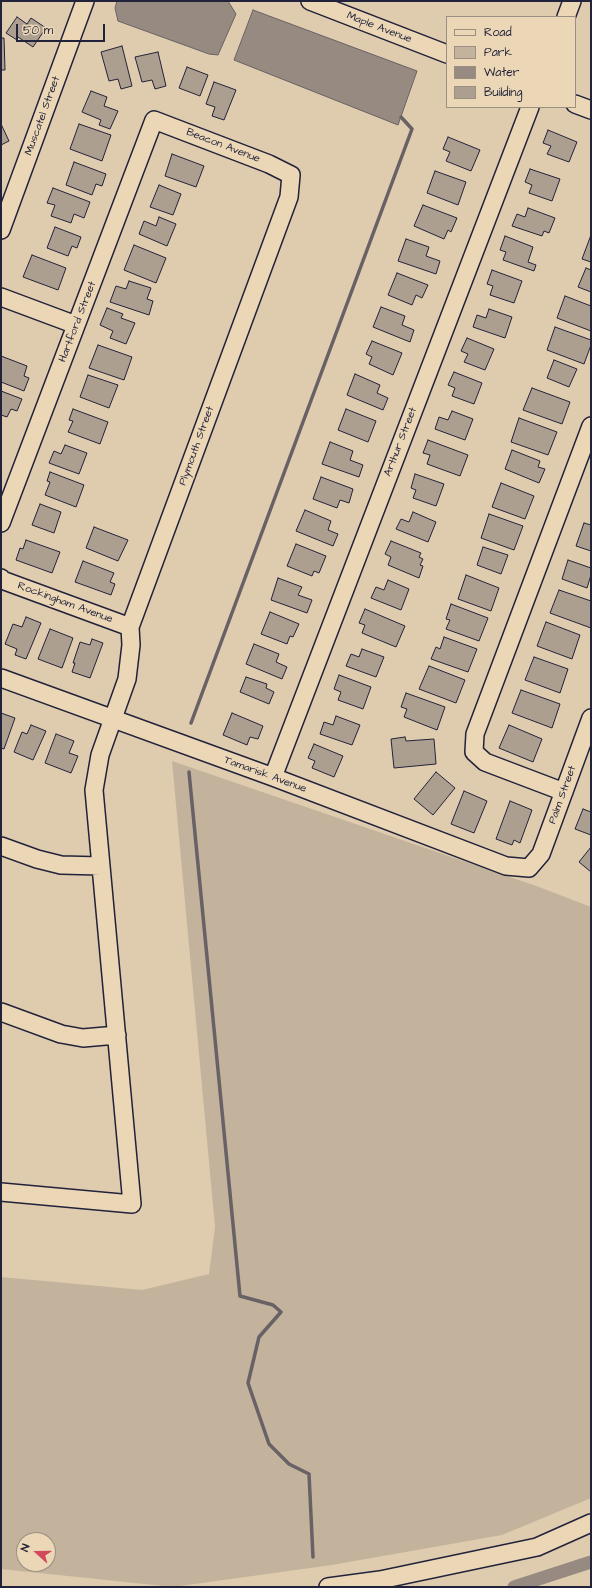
<!DOCTYPE html>
<style>
body{margin:0}
#map{position:relative;width:592px;height:1588px;overflow:hidden;background:#dfccae;font-family:"Architects Daughter",sans-serif}
canvas{display:block}
.frame{position:absolute;inset:0;border:2px solid #22223b;pointer-events:none}
.legend{position:absolute;left:446px;top:16px;width:130px;height:92px;box-sizing:border-box;background:#ebd7b5;border:1px solid #9b8f84;margin:0;padding:5px 7px;list-style:none;font-size:12px;color:#22223b}
.legend li{display:flex;align-items:center;gap:8px;height:20px}
.legend b{width:20px;border:1px solid #9b8f84}
.north{position:absolute;left:16px;top:1532px;width:40px;height:40px;box-sizing:border-box;background:#ebd7b5;border:1px solid #9b8f84;border-radius:50%;rotate:291deg;font-size:11px;font-weight:700;line-height:16px;text-align:center;color:#22223b}
.north::after{content:'';display:block;margin:auto;width:14px;height:18px;background:#d1495b;clip-path:polygon(50% 0,100% 100%,50% 72%,0 100%)}
.scale{position:absolute;left:16px;top:24px;width:89px;height:18px;box-sizing:border-box;border:2px solid #22223b;border-top:0;padding-left:5px;font-size:12px;line-height:14px;white-space:nowrap;color:#22223b;-webkit-text-stroke:3px #ebd7b5;paint-order:stroke}
</style>
<div id="map">
<canvas width="592" height="1588"></canvas>
<div class="frame"></div>
<ul class="legend">
<li><b style="height:5px;background:#ebd7b5"></b>Road</li>
<li><b style="height:11px;background:#c3b39d"></b>Park</li>
<li><b style="height:11px;background:#978b81"></b>Water</li>
<li><b style="height:11px;background:#ad9f90"></b>Building</li>
</ul>
<div class="north">N</div>
<div class="scale">50 m</div>
</div>
<script>
const g = document.querySelector('canvas').getContext('2d');
g.lineJoin = 'round';
function paint(path, color) {
  g.fillStyle = color;
  g.fill(path, 'evenodd');
}
function shape(rows) {
  const path = new Path2D();
  for (const r of rows) {
    path.moveTo(r[0], r[1]);
    for (let i = 2; i < r.length; i += 2) path.lineTo(r[i], r[i + 1]);
  }
  return path;
}
function stroke(path, color, width, dash) {
  g.strokeStyle = color;
  g.lineWidth = width;
  g.lineCap = dash ? 'butt' : 'round';
  g.setLineDash(dash || []);
  g.stroke(path);
}
function write(font, color, halo, rows, align = 'center') {
  g.font = font + ' "Architects Daughter",sans-serif';
  g.lineWidth = 3;
  g.setLineDash([]);
  g.textBaseline = 'middle';
  g.strokeStyle = halo;
  g.fillStyle = color;
  for (const [text, x, y, turn = 0] of rows) {
    g.save();
    g.translate(x, y);
    g.rotate((+turn || 0) * Math.PI / 180);
    g.textAlign = isNaN(turn) ? turn : align;
    if (halo) g.strokeText(text, 0, 0);
    g.fillText(text, 0, 0);
    g.restore();
  }
}
paint(shape([
 [172,761,539,887,591,907,591,1498,502,1535,332,1565,173,1587,1,1569,1,1277,142,1290,209,1274,215,1227],
 [24,1540,48,1540,48,1564,24,1564]
]), '#c3b39d');
const water = shape([
 [117,1,228,1,236,14,218,55,209,54,118,21,115,8,117,1],
 [253,10,417,71,398,125,234,60,253,10]
]);
paint(water, '#978b81');
stroke(water, '#686165', 1);
stroke(shape([
 [191,723,412,129,401,117],
 [189,772,240,1296,273,1305,281,1312,259,1337,248,1383,269,1444,289,1464,309,1474,313,1557]
]), '#686165', 3.5);
stroke(shape([
 [514,1587,591,1562]
]), '#978b81', 13);
const building = shape([
 [17,17,27,24,31,18,46,28,33,47,18,37,17,40,6,33,17,17],
 [1,38,4,38,5,70,1,70,1,38],
 [122,46,132,86,121,89,118,79,109,81,101,52,122,46],
 [158,52,166,86,155,89,152,80,142,82,135,57,158,52],
 [187,67,208,75,200,96,179,88,187,67],
 [214,82,236,90,224,120,212,116,215,107,206,104,214,82],
 [91,91,107,97,104,106,118,111,110,129,99,125,101,120,82,112,91,91],
 [1,124,9,141,1,145,1,124],
 [79,124,111,135,102,161,70,149,79,124],
 [548,130,577,142,569,162,547,154,551,146,543,143,548,130],
 [448,137,480,150,471,171,446,161,450,152,443,149,448,137],
 [172,154,204,166,196,187,165,176,172,154],
 [74,162,106,174,102,186,96,184,92,195,66,185,74,162],
 [530,169,560,179,552,201,529,193,532,185,525,182,530,169],
 [435,171,466,182,458,205,427,193,435,171],
 [159,185,181,194,173,215,150,207,159,185],
 [53,188,90,202,84,218,74,214,71,223,51,216,55,205,47,203,53,188],
 [423,205,457,218,451,232,448,230,444,239,414,226,423,205],
 [528,208,555,218,549,233,544,231,542,236,512,226,517,214,525,217,528,208],
 [159,217,176,224,167,246,139,234,144,221,156,226,159,217],
 [55,227,81,237,77,248,72,246,68,256,47,248,55,227],
 [591,235,591,262,582,259,591,235],
 [505,236,533,247,528,262,536,265,534,271,503,260,506,252,500,250,505,236],
 [406,239,429,247,426,256,440,261,436,274,398,261,406,239],
 [134,245,166,258,156,283,124,270,134,245],
 [32,255,66,268,58,290,23,277,32,255],
 [586,268,591,270,591,292,578,287,586,268],
 [492,270,522,281,514,303,490,295,493,286,487,284,492,270],
 [397,273,428,285,422,298,416,295,412,305,388,295,397,273],
 [129,281,151,288,147,299,153,301,149,315,110,302,116,286,126,289,129,281],
 [565,296,591,306,591,331,557,318,565,296],
 [381,307,405,316,402,325,414,330,410,342,373,327,381,307],
 [107,308,123,314,121,318,135,323,126,344,110,338,113,331,100,325,107,308],
 [489,309,512,317,505,338,473,327,477,315,486,318,489,309],
 [555,327,591,340,591,345,584,364,547,350,555,327],
 [467,338,494,349,485,370,464,362,468,354,461,351,467,338],
 [372,341,402,353,393,375,369,364,372,357,366,354,372,341],
 [98,345,132,357,124,380,89,368,98,345],
 [1,356,27,366,24,376,29,378,24,391,1,382,1,356],
 [554,360,577,369,569,387,547,378,554,360],
 [454,372,482,383,474,404,452,396,455,388,448,385,454,372],
 [355,374,380,385,377,393,388,398,383,410,347,395,355,374],
 [88,375,118,385,109,408,80,397,88,375],
 [532,388,570,402,562,424,523,410,532,388],
 [1,391,22,399,17,411,11,409,7,417,1,415,1,391],
 [73,409,108,422,100,444,68,432,73,421,69,420,73,409],
 [346,409,376,421,368,442,338,430,346,409],
 [452,411,473,419,465,440,435,429,439,417,448,420,452,411],
 [519,418,557,432,548,455,511,442,519,418],
 [428,440,468,455,460,476,427,464,430,455,423,453,428,440],
 [330,442,353,451,350,460,363,465,359,477,322,464,330,442],
 [65,445,87,453,79,474,49,463,54,451,61,454,65,445],
 [512,450,540,461,538,467,545,469,539,483,505,469,512,450],
 [50,472,84,485,76,507,45,495,50,482,47,481,50,472],
 [415,474,444,484,436,506,413,498,416,490,411,488,415,474],
 [321,477,353,489,349,503,340,500,337,508,313,499,321,477],
 [501,483,534,496,525,519,492,507,501,483],
 [40,504,61,512,54,533,32,525,40,504],
 [305,510,331,521,328,530,338,534,333,546,296,531,305,510],
 [413,512,436,522,428,542,396,529,401,519,409,522,413,512],
 [489,514,523,526,514,550,481,538,489,514],
 [584,523,591,525,591,551,576,546,584,523],
 [94,527,128,540,118,561,86,548,94,527],
 [26,540,60,552,52,573,16,560,20,548,23,549,26,540],
 [391,541,421,553,419,557,423,559,420,565,423,566,419,578,388,565,391,557,385,554,391,541],
 [296,544,326,556,319,573,314,571,312,576,287,566,296,544],
 [483,547,508,555,501,574,477,565,483,547],
 [568,560,591,568,591,575,587,588,562,579,568,560],
 [83,561,114,573,110,582,115,584,111,595,75,582,83,561],
 [466,575,499,588,491,611,458,599,466,575],
 [278,578,302,587,298,595,312,600,307,613,271,600,278,578],
 [388,580,409,589,401,610,371,598,376,587,384,590,388,580],
 [559,590,591,601,591,628,550,613,559,590],
 [451,604,488,618,479,641,446,629,450,620,446,619,451,604],
 [365,609,405,626,396,647,362,633,365,625,359,623,365,609],
 [270,612,299,624,293,637,290,636,287,644,261,634,270,612],
 [26,617,41,623,26,659,15,655,17,649,5,644,13,624,22,627,26,617],
 [546,622,580,635,572,659,537,646,546,622],
 [50,629,73,638,62,668,38,659,50,629],
 [444,637,477,649,468,672,431,659,436,647,440,649,444,637],
 [92,639,103,643,90,678,72,672,75,663,73,663,80,642,90,645,92,639],
 [254,644,279,654,276,662,287,667,282,679,246,664,254,644],
 [362,649,384,657,376,677,346,666,351,654,359,657,362,649],
 [534,657,568,669,560,693,525,680,534,657],
 [429,666,465,680,456,703,419,689,429,666],
 [339,675,371,687,363,709,338,700,341,692,334,689,339,675],
 [246,677,267,684,266,688,274,692,269,704,240,692,246,677],
 [521,690,560,704,552,728,512,713,521,690],
 [406,693,445,707,437,730,404,717,407,709,401,707,406,693],
 [1,713,15,718,4,749,1,748,1,713],
 [232,713,263,726,258,739,250,737,247,745,223,735,232,713],
 [336,716,360,725,352,745,320,734,324,722,333,725,336,716],
 [31,725,46,731,33,760,14,752,22,732,27,734,31,725],
 [509,725,542,739,533,762,499,748,509,725],
 [56,734,74,741,69,753,78,756,71,773,45,763,56,734],
 [405,737,406,741,434,739,436,764,394,768,391,739,405,737],
 [314,744,343,756,334,777,312,768,315,761,308,758,314,744],
 [436,772,455,788,433,815,414,799,436,772],
 [464,791,487,801,474,833,451,824,464,791],
 [510,801,532,810,520,843,514,840,512,845,496,839,510,801],
 [583,809,591,812,591,835,575,829,583,809],
 [591,847,591,872,579,862,591,847]
]);
paint(building, '#ad9f90');
stroke(building, '#22223b', 1);
const minor = shape([
 [310,1,447,54],
 [566,17,572,1],
 [575,104,591,110],
 [1,230,85,1],
 [1,297,76,325],
 [1,523,154,120,269,164,291,175,289,197,130,627,131,645,127,679,100,755,94,790,132,1204,1,1192],
 [1,578,2,580,130,627],
 [1,678,273,777,506,866,529,868,541,854,591,718],
 [273,777,530,107],
 [564,792,485,762,474,752,475,734,591,426],
 [1,846,37,859,61,865,101,866],
 [1,1012,61,1034,83,1038,117,1035],
 [328,1587,380,1580,537,1547,591,1523]
]);
stroke(minor, '#22223b', 20);
stroke(minor, '#ebd7b5', 17);
write('11px', '#22223b', '#ebd7b5', [
 ["Maple Avenue",379,28,21],
 ["Muscatel Street",43,116,-70],
 ["Beacon Avenue",223,146,21],
 ["Hartford Street",78,322,-69],
 ["Arthur Street",401,442,-69],
 ["Plymouth Street",197,446,-70],
 ["Rockingham Avenue",65,603,20],
 ["Tamarisk Avenue",265,775,20],
 ["Palm Street",563,795,-70]
]);
</script>
